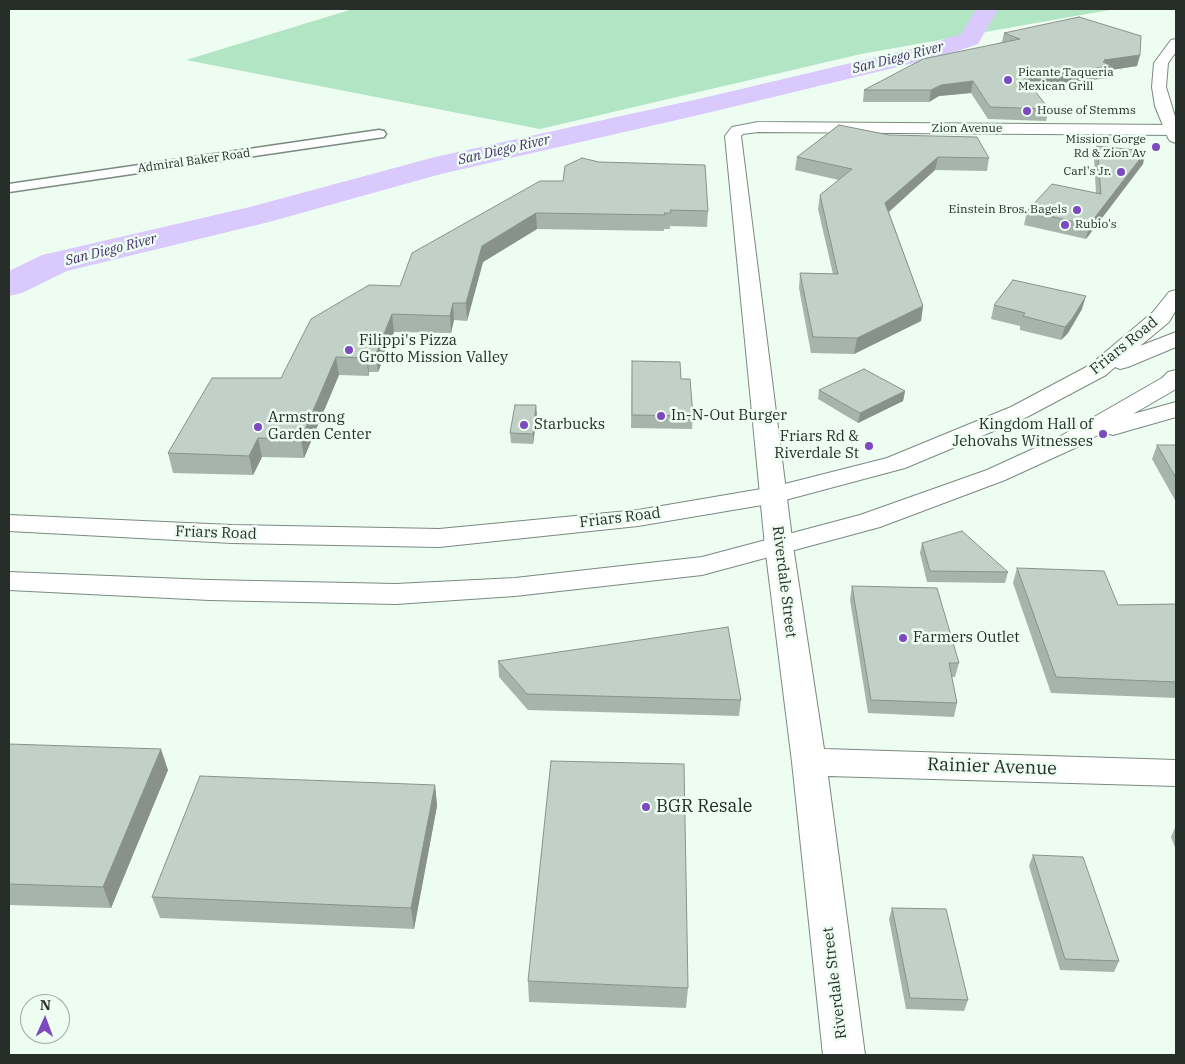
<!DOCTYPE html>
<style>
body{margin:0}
#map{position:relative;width:1185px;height:1064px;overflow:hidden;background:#edfdf2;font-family:"IBM Plex Serif",serif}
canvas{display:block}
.frame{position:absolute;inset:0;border:10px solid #272d29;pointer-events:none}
.north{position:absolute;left:20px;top:994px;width:50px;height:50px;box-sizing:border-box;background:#edfdf2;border:1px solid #9eaaa2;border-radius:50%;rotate:2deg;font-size:14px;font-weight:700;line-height:20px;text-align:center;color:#272d29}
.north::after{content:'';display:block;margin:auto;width:18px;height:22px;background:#7c49c1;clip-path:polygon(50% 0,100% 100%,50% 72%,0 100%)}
</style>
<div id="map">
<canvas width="1185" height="1064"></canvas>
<div class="frame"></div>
<div class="north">N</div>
</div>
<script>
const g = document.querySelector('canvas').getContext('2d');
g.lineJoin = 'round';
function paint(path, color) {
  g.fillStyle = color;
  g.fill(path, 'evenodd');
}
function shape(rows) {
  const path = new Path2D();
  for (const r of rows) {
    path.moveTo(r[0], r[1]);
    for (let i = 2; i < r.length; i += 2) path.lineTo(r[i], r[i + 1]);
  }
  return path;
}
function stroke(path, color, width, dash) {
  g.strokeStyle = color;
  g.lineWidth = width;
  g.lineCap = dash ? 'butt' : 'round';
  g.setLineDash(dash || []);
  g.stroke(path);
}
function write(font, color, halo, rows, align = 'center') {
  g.font = font + ' "IBM Plex Serif",serif';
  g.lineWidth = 5;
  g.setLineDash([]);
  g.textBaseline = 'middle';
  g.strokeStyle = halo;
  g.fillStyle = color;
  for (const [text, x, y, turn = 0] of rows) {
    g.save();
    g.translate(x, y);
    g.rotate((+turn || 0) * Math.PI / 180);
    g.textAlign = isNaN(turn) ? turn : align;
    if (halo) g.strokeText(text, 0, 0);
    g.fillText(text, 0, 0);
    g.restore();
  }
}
paint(shape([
 [353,9,1115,9,861,54,540,129,186,60]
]), '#b1e5c3');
paint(shape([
 [976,9,998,9,978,44,943,56,703,114,441,174,269,222,67,271,22,293,9,296,9,271,42,255,250,207,435,157,703,98,927,45,961,34,976,9]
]), '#dac9fc');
const street = shape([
 [379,130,384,131,386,134,384,137,9,192,9,184,379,130]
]);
const secondary = shape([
 [758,122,1176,125,1176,135,758,132,743,134,741,136,793,546,824,749,1176,760,1176,786,828,776,865,1055,823,1055,792,762,765,546,725,136,732,127,758,122]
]);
const primary = shape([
 [1176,39,1176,52,1168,63,1166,87,1176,120,1176,143,1170,141,1168,138,1155,106,1152,87,1154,63,1171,40,1176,39],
 [1176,290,1176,310,1169,322,1140,346,1176,332,1176,347,1128,367,1120,369,1115,367,1106,375,1027,417,905,468,774,503,638,526,439,547,232,543,9,531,9,515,232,525,439,529,638,510,773,487,887,458,1011,407,1090,365,1153,312,1169,292,1176,290],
 [1176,370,1176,389,1133,414,1176,402,1176,417,1113,435,1103,432,1077,447,1005,480,880,527,702,575,515,596,396,604,209,600,9,590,9,572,209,580,396,584,515,578,702,557,860,515,987,470,1059,437,1162,378,1168,372,1176,370]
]);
stroke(street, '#7b8980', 3);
stroke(secondary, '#7b8980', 2);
stroke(primary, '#7b8980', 2);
paint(street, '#fff');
paint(secondary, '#fff');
paint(primary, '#fff');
paint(shape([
 [1004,33,1140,55,1137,66,1111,70,1109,78,1031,86,1049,109,1046,121,988,119,971,93,939,96,929,102,863,102,864,90,1002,42],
 [839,125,989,158,987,171,935,170,889,212,923,306,921,321,854,354,811,353,799,288,800,273,833,274,818,209,820,195,839,180,795,170,797,157],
 [1097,146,1143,164,1086,239,1024,225,1027,211,1096,193,1094,158],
 [540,181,708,211,707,227,670,226,670,229,664,229,664,231,537,229,483,262,467,321,454,320,451,333,394,332,378,372,369,372,369,376,339,375,304,458,262,457,253,475,173,473,168,453,281,378,400,286],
 [994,305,1082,309,1068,333,1061,340,1020,330,1020,326,991,319],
 [632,361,681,379,693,416,692,429,631,428],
 [819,390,905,391,903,401,858,423,818,399],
 [537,415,533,444,511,443,510,433],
 [1157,445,1176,445,1176,502,1152,459],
 [922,543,1008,572,1005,583,927,582,920,553],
 [1017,568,1118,605,1176,604,1176,698,1051,693,1013,583],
 [852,586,959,663,955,677,952,677,957,703,954,717,868,713,850,600],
 [498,661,741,700,739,716,528,710,499,677],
 [9,744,168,770,111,908,9,905],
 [435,785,437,806,414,929,160,918,152,897],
 [1176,825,1176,850,1171,837],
 [1033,855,1119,961,1114,972,1060,970,1029,866],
 [892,908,968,1000,964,1011,906,1009,889,919],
 [528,981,688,988,686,1008,529,1002]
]), '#a7b4ab');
paint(shape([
 [1140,55,1137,66,1111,70,1109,78,1021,87,1023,76,1104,60],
 [973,81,971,93,939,96,929,102,931,90,941,85],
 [1146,151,1143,164,1086,239,1089,225],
 [938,157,935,170,883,217,885,203],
 [536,213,537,229,483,262,467,321,466,303,482,246],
 [1086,296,1082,309,1068,333,1061,340,1065,327],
 [453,303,454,320,451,333,450,316],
 [923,306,921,321,854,354,857,338],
 [392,314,394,332,378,372,376,354],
 [367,354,369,372,369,376,366,358],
 [336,357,339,375,304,458,301,439],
 [905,391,903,401,858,423,860,413],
 [536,405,537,415,533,444,533,434],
 [258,438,262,457,253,475,249,456],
 [161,749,168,770,111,908,103,887],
 [435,785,437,806,414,929,411,908]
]), '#88928b');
const building = shape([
 [1079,17,1141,36,1140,55,1104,60,1108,61,1103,62,1112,66,1023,76,1049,109,990,107,973,81,941,85,931,90,864,90,923,59,1020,39,1004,33,1079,17],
 [839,125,889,135,977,137,989,158,938,157,885,203,923,306,857,338,813,337,800,273,838,274,820,195,852,169,797,157,839,125],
 [1097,146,1146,151,1089,225,1027,211,1052,184,1101,194,1097,146],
 [582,158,599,162,705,165,708,211,670,210,671,213,664,213,665,215,536,213,482,246,466,303,453,303,450,316,392,314,376,354,367,354,366,358,336,357,301,439,258,438,249,456,168,453,212,378,281,378,311,319,369,285,400,286,412,253,540,181,563,181,565,166,582,158],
 [1013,280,1086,296,1072,319,1065,327,1023,316,1025,313,994,305,1013,280],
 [632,361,680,362,681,379,690,379,693,416,632,415,632,361],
 [864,369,905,391,860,413,819,390,864,369],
 [515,405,536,405,533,434,510,433,515,405],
 [1157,445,1176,445,1176,478,1157,445],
 [962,531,1008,572,930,571,922,543,962,531],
 [1017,568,1104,571,1118,605,1176,604,1176,682,1056,677,1017,568],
 [852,586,937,588,959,663,949,663,957,703,871,700,852,586],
 [728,627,741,700,527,694,498,661,728,627],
 [9,744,161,749,103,887,9,884,9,744],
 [551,761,684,764,688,988,528,981,551,761],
 [200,776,435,785,411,908,152,897,200,776],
 [1033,855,1083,857,1119,961,1065,959,1033,855],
 [892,908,946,909,968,1000,910,998,892,908]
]);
paint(building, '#c2d1c7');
stroke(building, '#88928b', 1);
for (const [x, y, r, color] of [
 [1008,80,5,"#7c49c1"],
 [1027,111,5,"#7c49c1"],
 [1156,147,5,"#7c49c1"],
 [1121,172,5,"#7c49c1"],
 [1077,210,5,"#7c49c1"],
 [1065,225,5,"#7c49c1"],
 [349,350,5,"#7c49c1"],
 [661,416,5,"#7c49c1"],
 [524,425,5,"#7c49c1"],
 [258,427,5,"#7c49c1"],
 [1103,434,5,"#7c49c1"],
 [869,446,5,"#7c49c1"],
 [903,638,5,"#7c49c1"],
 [646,807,5,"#7c49c1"]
]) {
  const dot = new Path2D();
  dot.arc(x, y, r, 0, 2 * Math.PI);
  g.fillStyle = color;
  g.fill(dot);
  stroke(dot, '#edfdf2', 2);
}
write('12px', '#272d29', '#edfdf2', [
 ["Picante Taqueria",1018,73],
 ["Mexican Grill",1018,87],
 ["House of Stemms",1037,111],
 ["Mission Gorge",1146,140,"right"],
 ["Rd & Zion Av",1146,154,"right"],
 ["Carl's Jr.",1111,172,"right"],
 ["Einstein Bros. Bagels",1067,210,"right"],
 ["Rubio's",1075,225]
], 'left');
write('12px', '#272d29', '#edfdf2', [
 ["Zion Avenue",967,129],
 ["Admiral Baker Road",194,161,-8]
]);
write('italic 14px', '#472f6b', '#edfdf2', [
 ["San Diego River",898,58,-14],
 ["San Diego River",504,150,-13],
 ["San Diego River",111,250,-14]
]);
write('15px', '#272d29', '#edfdf2', [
 ["Filippi's Pizza",359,341],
 ["Grotto Mission Valley",359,358],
 ["In-N-Out Burger",671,416],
 ["Armstrong",268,418],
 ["Garden Center",268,435],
 ["Starbucks",534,425],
 ["Kingdom Hall of",1093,425,"right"],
 ["Jehovahs Witnesses",1093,442,"right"],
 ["Friars Rd &",859,437,"right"],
 ["Riverdale St",859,454,"right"],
 ["Farmers Outlet",913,638]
], 'left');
write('15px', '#272d29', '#edfdf2', [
 ["Friars Road",1124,346,-39],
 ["Friars Road",620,518,-7],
 ["Friars Road",216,533,2],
 ["Riverdale Street",784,582,83],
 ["Riverdale Street",835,983,-97]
]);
write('18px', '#272d29', '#edfdf2', [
 ["Rainier Avenue",992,767,2]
]);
write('18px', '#272d29', '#edfdf2', [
 ["BGR Resale",656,807]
], 'left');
</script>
